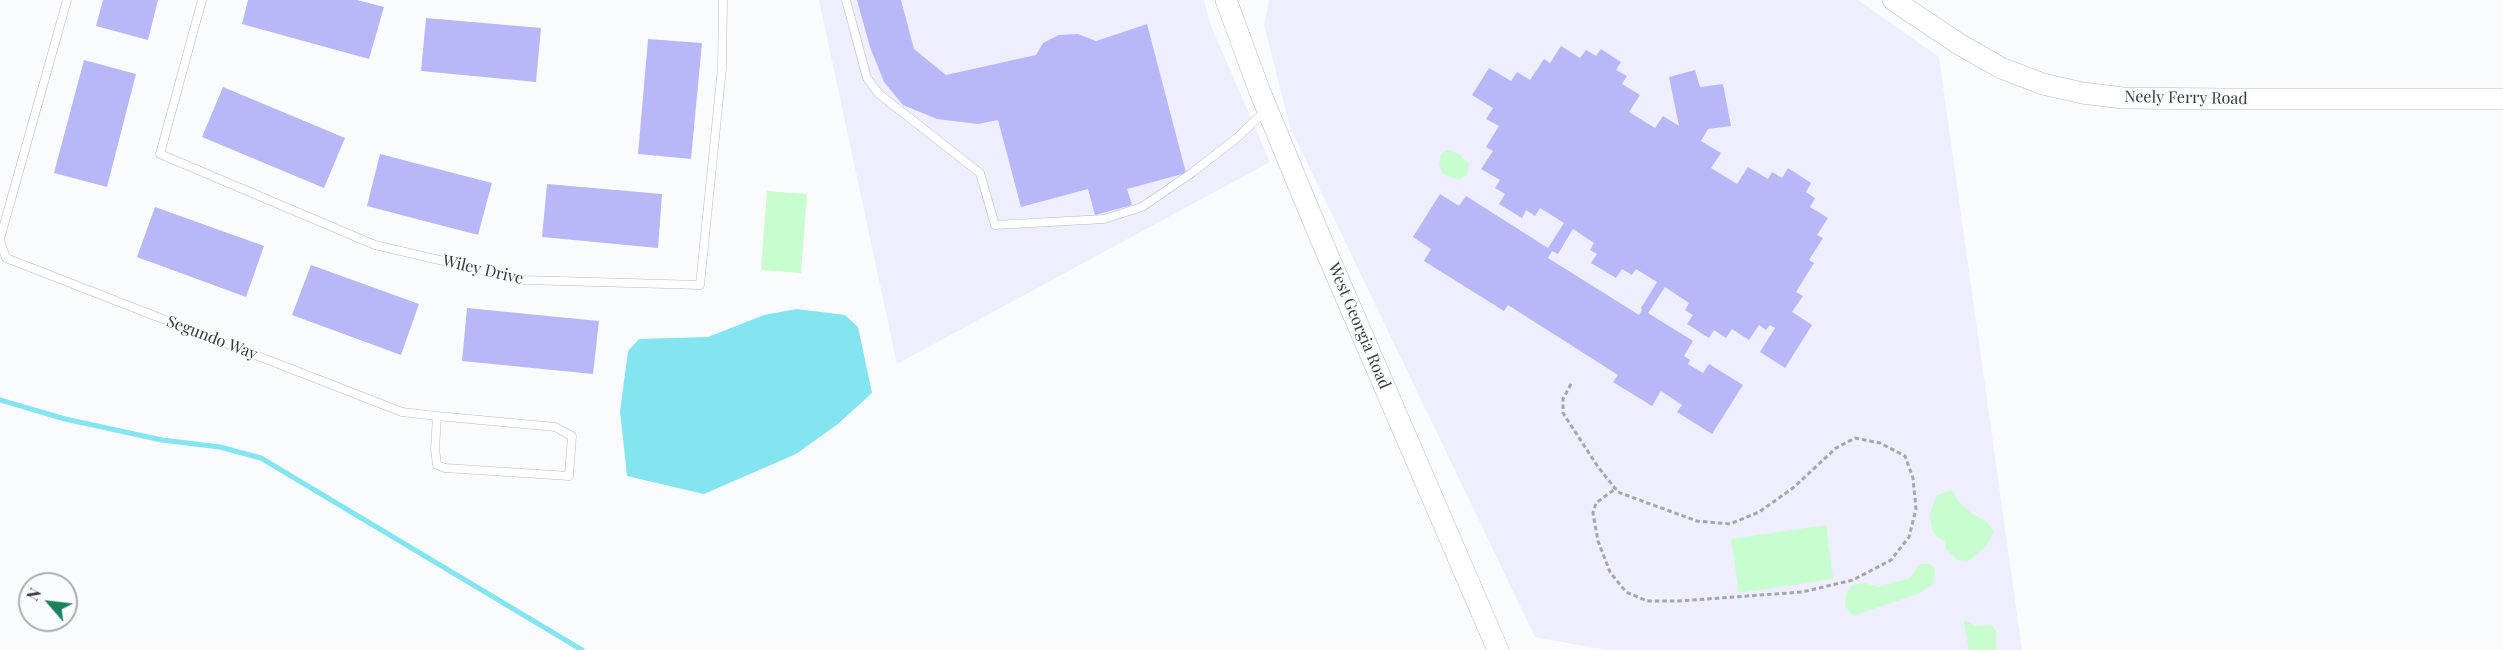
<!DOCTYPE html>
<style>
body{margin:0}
#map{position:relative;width:2503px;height:650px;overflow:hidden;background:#fafbfe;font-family:"Playfair Display",serif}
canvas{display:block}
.north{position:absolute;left:18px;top:572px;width:60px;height:60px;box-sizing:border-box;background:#fafbfe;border:2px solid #adadb1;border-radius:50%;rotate:298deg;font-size:16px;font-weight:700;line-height:24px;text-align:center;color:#39393d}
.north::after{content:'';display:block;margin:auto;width:21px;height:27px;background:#1c805a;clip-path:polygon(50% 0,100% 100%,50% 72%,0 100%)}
</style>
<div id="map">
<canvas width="2503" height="650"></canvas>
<div class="north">N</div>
</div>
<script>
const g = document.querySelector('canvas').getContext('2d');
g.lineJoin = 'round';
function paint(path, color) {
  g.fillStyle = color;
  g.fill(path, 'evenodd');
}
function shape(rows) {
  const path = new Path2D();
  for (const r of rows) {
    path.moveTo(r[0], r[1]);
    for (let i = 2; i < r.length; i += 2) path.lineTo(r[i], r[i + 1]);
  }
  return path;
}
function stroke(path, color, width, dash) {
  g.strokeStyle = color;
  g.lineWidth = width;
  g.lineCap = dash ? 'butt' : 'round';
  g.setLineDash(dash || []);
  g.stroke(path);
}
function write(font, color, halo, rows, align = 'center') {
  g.font = font + ' "Playfair Display",serif';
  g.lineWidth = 4.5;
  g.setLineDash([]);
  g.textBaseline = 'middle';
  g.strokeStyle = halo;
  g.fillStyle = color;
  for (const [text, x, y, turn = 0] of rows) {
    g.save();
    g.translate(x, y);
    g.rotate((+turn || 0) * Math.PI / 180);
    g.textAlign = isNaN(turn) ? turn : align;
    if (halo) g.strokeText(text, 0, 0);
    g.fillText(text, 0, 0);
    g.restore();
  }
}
paint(shape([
 [819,0,1204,0,1211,26,1270,162,897,364],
 [1269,0,1858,0,1939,57,2022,650,1605,650,1535,637,1290,127,1264,25]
]), '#eeeefe');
paint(shape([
 [1448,150,1459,154,1469,164,1467,175,1458,180,1443,174,1439,164,1441,154],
 [767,191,807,194,801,273,761,270],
 [1952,490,1958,501,1972,514,1987,522,1994,531,1986,546,1968,561,1957,560,1946,549,1945,541,1937,537,1932,529,1930,513,1937,495],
 [1826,525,1833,579,1739,593,1731,539],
 [1920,564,1930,564,1935,569,1933,584,1920,593,1853,616,1845,606,1846,594,1852,585,1865,583,1878,587,1910,578],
 [1965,620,1975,626,1992,625,1996,632,1996,650,1969,650,1964,622]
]), '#c8fdcf');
paint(shape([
 [797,309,845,315,858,327,872,393,838,424,796,454,704,494,627,476,620,411,628,351,639,339,708,337,764,315]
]), '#84e4ef');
stroke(shape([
 [0,400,65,419,162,440,220,447,261,458,582,650]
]), '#84e4ef', 5);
paint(shape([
 [103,0,158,0,148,40,96,26],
 [248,0,357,0,384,7,369,59,242,24],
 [857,0,901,0,914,49,946,75,1036,55,1043,43,1059,35,1078,34,1096,41,1147,24,1186,173,1127,189,1132,205,1095,215,1088,189,1021,207,998,120,978,124,937,119,903,105,884,82,870,47],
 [426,18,541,28,536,82,421,71],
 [648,39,702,43,691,159,638,154],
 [1561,46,1580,58,1586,50,1596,56,1601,49,1621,62,1616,70,1627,76,1622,84,1640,95,1629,112,1655,128,1663,116,1679,126,1669,77,1695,70,1700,87,1723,84,1731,126,1708,129,1701,141,1721,153,1711,168,1737,184,1748,167,1768,179,1772,172,1782,178,1788,168,1811,183,1806,192,1815,198,1810,207,1828,218,1817,235,1823,238,1809,260,1814,263,1796,292,1803,296,1792,312,1812,325,1785,368,1760,352,1775,328,1770,325,1766,330,1759,325,1749,340,1732,329,1726,338,1714,330,1709,338,1687,324,1693,315,1685,310,1689,303,1665,287,1648,313,1693,341,1684,356,1690,360,1688,364,1703,373,1709,364,1743,385,1712,434,1677,412,1682,405,1661,391,1652,406,1613,382,1618,375,1508,305,1504,311,1424,261,1431,249,1413,237,1440,194,1459,206,1466,196,1548,248,1564,223,1540,208,1535,216,1526,210,1522,218,1499,204,1505,194,1495,188,1500,180,1481,169,1493,151,1486,147,1499,126,1486,119,1493,108,1472,95,1489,68,1511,81,1517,72,1530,80,1544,59,1550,63],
 [1573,229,1594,243,1590,250,1597,254,1591,263,1616,278,1622,269,1632,275,1636,269,1657,282,1641,308,1642,310,1639,315,1548,258,1552,251,1558,254],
 [84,60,136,74,107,187,54,173],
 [223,87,345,138,324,188,202,137],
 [380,154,492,183,478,235,367,206],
 [547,184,662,194,658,248,542,237],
 [155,207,264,246,246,297,137,257],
 [311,265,419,304,401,355,292,315],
 [467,308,599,321,593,374,462,361]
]), '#b8b7f8');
const lane = shape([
 [202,0,160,154,375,245,525,280,700,285,722,68,723,0],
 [846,0,867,78,879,94,980,173,995,225,1104,219,1142,207,1193,172,1238,137,1266,110],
 [0,239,67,0],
 [0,241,6,258,402,412,437,416,555,427,572,436,569,476,445,468,437,465,435,449,437,416]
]);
const secondary = shape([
 [1226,0,1260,92,1320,237,1498,650],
 [1893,0,1959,44,2001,68,2043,84,2082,93,2123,98,2223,99,2503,99]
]);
stroke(lane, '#b9b9c1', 9);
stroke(secondary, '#b9b9c1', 22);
stroke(shape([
 [1571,384,1563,399,1563,413,1598,467,1618,492,1642,501,1697,521,1730,524,1759,512,1793,488,1836,448,1855,438,1880,443,1905,456,1913,478,1916,509,1909,537,1891,560,1853,580,1802,592,1679,601,1647,601,1626,592,1610,572,1598,541,1593,513,1596,503,1615,489]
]), '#a6a7aa', 3, [4.5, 3]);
stroke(lane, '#fff', 8);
stroke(secondary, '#fff', 21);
write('16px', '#39393d', '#fafbfe', [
 ["Neely Ferry Road",2186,98,1],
 ["Wiley Drive",483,270,13],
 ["West Georgia Road",1359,326,67],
 ["Segundo Way",212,338,21]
]);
</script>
